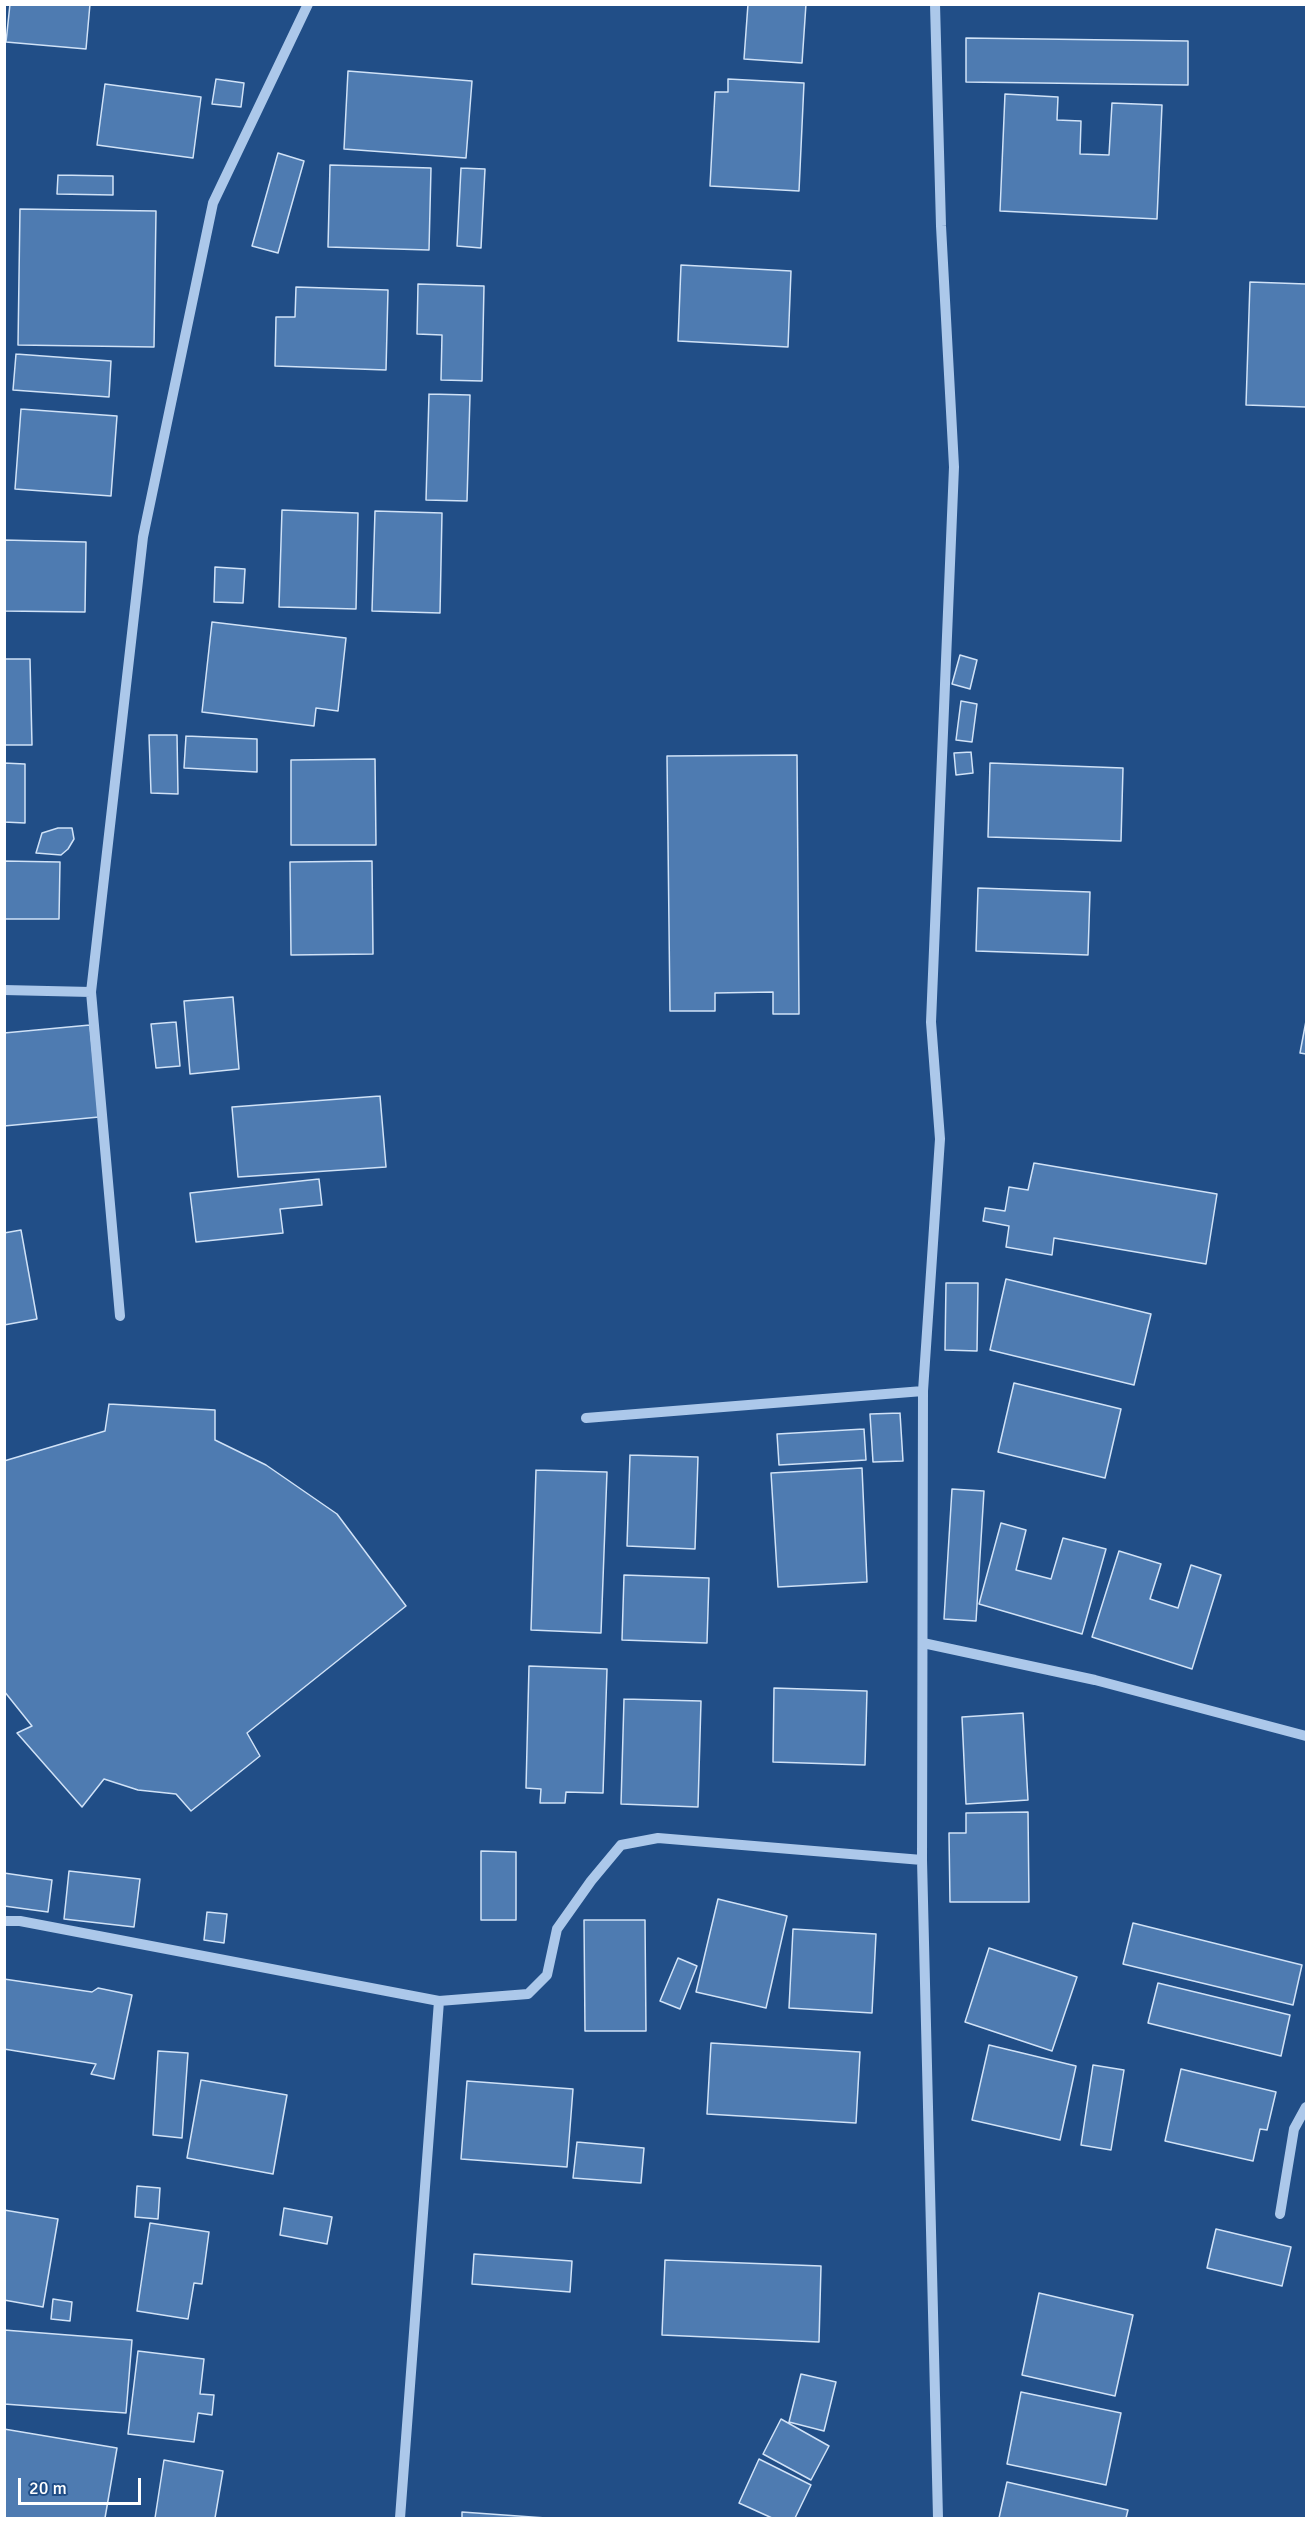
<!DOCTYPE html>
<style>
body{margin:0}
#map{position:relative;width:1311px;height:2523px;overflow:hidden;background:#214e87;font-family:Signika,sans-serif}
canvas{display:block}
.frame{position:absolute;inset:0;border:6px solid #fff;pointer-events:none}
.scale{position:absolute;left:18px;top:2478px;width:123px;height:27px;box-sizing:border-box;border:3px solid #fff;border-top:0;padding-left:8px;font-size:18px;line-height:21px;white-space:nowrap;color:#fff;-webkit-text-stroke:4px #214e87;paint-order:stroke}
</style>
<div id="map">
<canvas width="1311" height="2523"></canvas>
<div class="frame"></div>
<div class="scale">20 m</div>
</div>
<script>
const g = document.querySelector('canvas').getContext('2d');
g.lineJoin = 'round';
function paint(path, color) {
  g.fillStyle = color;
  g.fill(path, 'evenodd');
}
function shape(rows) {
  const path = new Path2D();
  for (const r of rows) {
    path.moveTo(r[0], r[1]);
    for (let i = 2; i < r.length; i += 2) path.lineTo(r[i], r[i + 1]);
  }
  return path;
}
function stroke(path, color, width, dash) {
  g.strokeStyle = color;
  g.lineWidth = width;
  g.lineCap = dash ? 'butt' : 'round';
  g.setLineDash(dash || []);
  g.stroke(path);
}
const building = shape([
 [10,4,90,4,86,49,6,42,10,4],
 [748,4,806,4,802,63,744,59,748,4],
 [966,38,1188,41,1188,85,966,82,966,38],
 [348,71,472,81,466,158,344,149,348,71],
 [216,79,244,83,241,107,212,104,216,79],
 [728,79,804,83,799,191,710,186,715,92,728,92,728,79],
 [105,84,201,97,193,158,97,145,105,84],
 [1005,94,1058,97,1057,120,1081,121,1080,154,1109,155,1112,103,1162,105,1157,219,1000,211,1005,94],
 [278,153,304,161,278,253,252,246,278,153],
 [330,165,431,168,429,250,328,247,330,165],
 [461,168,485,169,481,248,457,246,461,168],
 [58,175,113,176,113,195,57,194,58,175],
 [20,209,156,211,154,347,18,345,20,209],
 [681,265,791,271,788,347,678,341,681,265],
 [1250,282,1306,284,1306,407,1246,405,1250,282],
 [418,284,484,286,482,381,441,380,442,335,417,334,418,284],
 [296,287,388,290,386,370,275,366,276,317,295,317,296,287],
 [16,354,111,361,109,397,13,390,16,354],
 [429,394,470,395,467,501,426,500,429,394],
 [21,409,117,416,111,496,15,489,21,409],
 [282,510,358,513,356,609,279,607,282,510],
 [375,511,442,513,440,613,372,611,375,511],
 [4,540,86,542,85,612,4,611,4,540],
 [215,567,245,569,243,603,214,602,215,567],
 [212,622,346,638,338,711,316,708,314,726,202,712,212,622],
 [960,655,977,660,970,689,952,684,960,655],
 [4,659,30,659,32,745,4,745,4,659],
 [961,701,977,704,972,742,956,740,961,701],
 [149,735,177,735,178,794,151,793,149,735],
 [186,736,257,739,257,772,184,768,186,736],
 [971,752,973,773,956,775,954,753,971,752],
 [797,755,799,1014,773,1014,773,992,715,993,715,1011,670,1011,667,756,797,755],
 [375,759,376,845,291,845,291,760,375,759],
 [4,763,25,764,25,823,4,822,4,763],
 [990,763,1123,768,1121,841,988,837,990,763],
 [58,828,72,828,74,839,68,849,61,855,36,853,42,833,58,828],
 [4,861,60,862,59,919,4,919,4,861],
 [372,861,373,954,291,955,290,862,372,861],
 [978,888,1090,892,1088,955,976,951,978,888],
 [233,997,239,1069,190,1074,184,1001,233,997],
 [1306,1021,1306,1054,1300,1053,1306,1021],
 [176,1022,180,1066,156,1068,151,1024,176,1022],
 [90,1025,99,1117,4,1126,4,1033,90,1025],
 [380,1096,386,1167,238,1177,232,1107,380,1096],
 [1034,1163,1217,1194,1206,1264,1054,1238,1052,1255,1006,1247,1009,1226,983,1221,985,1208,1005,1211,1009,1187,1028,1190,1034,1163],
 [319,1179,322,1205,280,1209,283,1233,196,1242,190,1193,319,1179],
 [21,1230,37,1319,4,1325,4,1233,21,1230],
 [1006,1279,1151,1314,1134,1385,990,1350,1006,1279],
 [946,1283,978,1283,977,1351,945,1350,946,1283],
 [1014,1383,1121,1409,1105,1478,998,1452,1014,1383],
 [109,1404,215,1410,215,1440,266,1465,337,1514,406,1606,247,1733,260,1756,191,1811,176,1794,138,1790,104,1779,82,1807,17,1733,32,1726,4,1691,4,1461,105,1431,109,1404],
 [900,1413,903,1461,873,1462,870,1414,900,1413],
 [864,1429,866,1460,779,1465,777,1434,864,1429],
 [630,1455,698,1457,695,1549,627,1546,630,1455],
 [862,1468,867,1582,778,1587,771,1473,862,1468],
 [536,1470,607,1472,601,1633,531,1630,536,1470],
 [952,1489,984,1491,976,1621,944,1619,952,1489],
 [1001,1523,1026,1530,1016,1570,1051,1579,1063,1538,1106,1549,1082,1634,979,1604,1001,1523],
 [1119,1551,1161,1564,1150,1599,1178,1608,1191,1565,1221,1575,1192,1669,1092,1637,1119,1551],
 [624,1575,709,1578,707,1643,622,1640,624,1575],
 [529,1666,607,1669,603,1793,566,1792,565,1803,540,1803,541,1789,526,1788,529,1666],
 [774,1688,867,1691,865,1765,773,1762,774,1688],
 [624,1699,701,1701,698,1807,621,1804,624,1699],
 [1023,1713,1028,1800,966,1804,962,1717,1023,1713],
 [1028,1812,1029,1902,950,1902,949,1833,966,1833,966,1813,1028,1812],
 [481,1851,516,1852,516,1920,481,1920,481,1851],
 [69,1871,140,1879,134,1927,64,1919,69,1871],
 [4,1873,52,1880,48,1912,4,1906,4,1873],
 [718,1899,787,1916,766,2008,696,1992,718,1899],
 [207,1912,227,1914,224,1943,204,1940,207,1912],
 [584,1920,645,1920,646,2031,585,2031,584,1920],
 [1133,1923,1302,1965,1293,2005,1123,1964,1133,1923],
 [793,1929,876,1934,872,2013,789,2008,793,1929],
 [989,1948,1077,1977,1052,2051,965,2022,989,1948],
 [678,1958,697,1966,680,2009,660,2001,678,1958],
 [4,1979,92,1992,98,1988,132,1995,114,2079,91,2074,96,2064,4,2049,4,1979],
 [1158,1983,1290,2015,1281,2056,1148,2023,1158,1983],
 [711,2043,860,2052,856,2123,707,2114,711,2043],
 [989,2045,1076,2066,1060,2140,972,2120,989,2045],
 [158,2051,188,2053,182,2138,153,2135,158,2051],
 [1093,2065,1124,2070,1111,2150,1081,2145,1093,2065],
 [1181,2069,1276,2092,1267,2130,1260,2129,1253,2161,1165,2141,1181,2069],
 [201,2080,287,2095,273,2174,187,2158,201,2080],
 [467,2081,573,2089,567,2167,461,2159,467,2081],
 [577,2142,644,2148,641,2183,573,2178,577,2142],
 [137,2186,160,2188,158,2219,135,2217,137,2186],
 [284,2208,332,2217,327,2244,280,2235,284,2208],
 [4,2210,58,2219,43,2307,4,2300,4,2210],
 [150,2223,209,2232,202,2284,194,2283,188,2319,137,2311,150,2223],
 [1216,2229,1291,2247,1282,2286,1207,2268,1216,2229],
 [474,2254,572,2261,570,2292,472,2284,474,2254],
 [665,2260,821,2266,819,2342,662,2335,665,2260],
 [1039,2293,1133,2315,1115,2396,1022,2375,1039,2293],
 [53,2299,72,2302,70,2321,51,2319,53,2299],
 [4,2330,132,2340,126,2413,4,2404,4,2330],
 [138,2351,204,2359,200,2394,214,2395,212,2415,198,2413,194,2442,128,2434,138,2351],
 [801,2374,836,2382,824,2431,789,2422,801,2374],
 [1021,2392,1121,2413,1106,2485,1007,2464,1021,2392],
 [781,2419,829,2446,811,2480,763,2454,781,2419],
 [4,2429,117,2448,105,2518,4,2518,4,2429],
 [759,2459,811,2485,795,2518,772,2518,739,2503,759,2459],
 [164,2460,223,2471,215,2518,155,2518,164,2460],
 [1007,2482,1128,2510,1126,2518,999,2518,1007,2482],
 [462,2512,546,2518,462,2518,462,2512]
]);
paint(building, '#4e7bb1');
stroke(building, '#d0e2f7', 1.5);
stroke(shape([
 [935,4,941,226,954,467,931,1022,940,1139,923,1391,922,1860,938,2518],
 [4,990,91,992],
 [120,1316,91,992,143,537,213,203,308,4],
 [586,1418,923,1391],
 [923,1643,1095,1680,1306,1736],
 [4,1921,20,1921,439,2001,528,1994,547,1975,557,1929,591,1881,621,1845,658,1838,922,1860],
 [1280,2214,1294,2129,1306,2107],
 [400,2518,439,2001]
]), '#acc8ea', 10);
</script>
